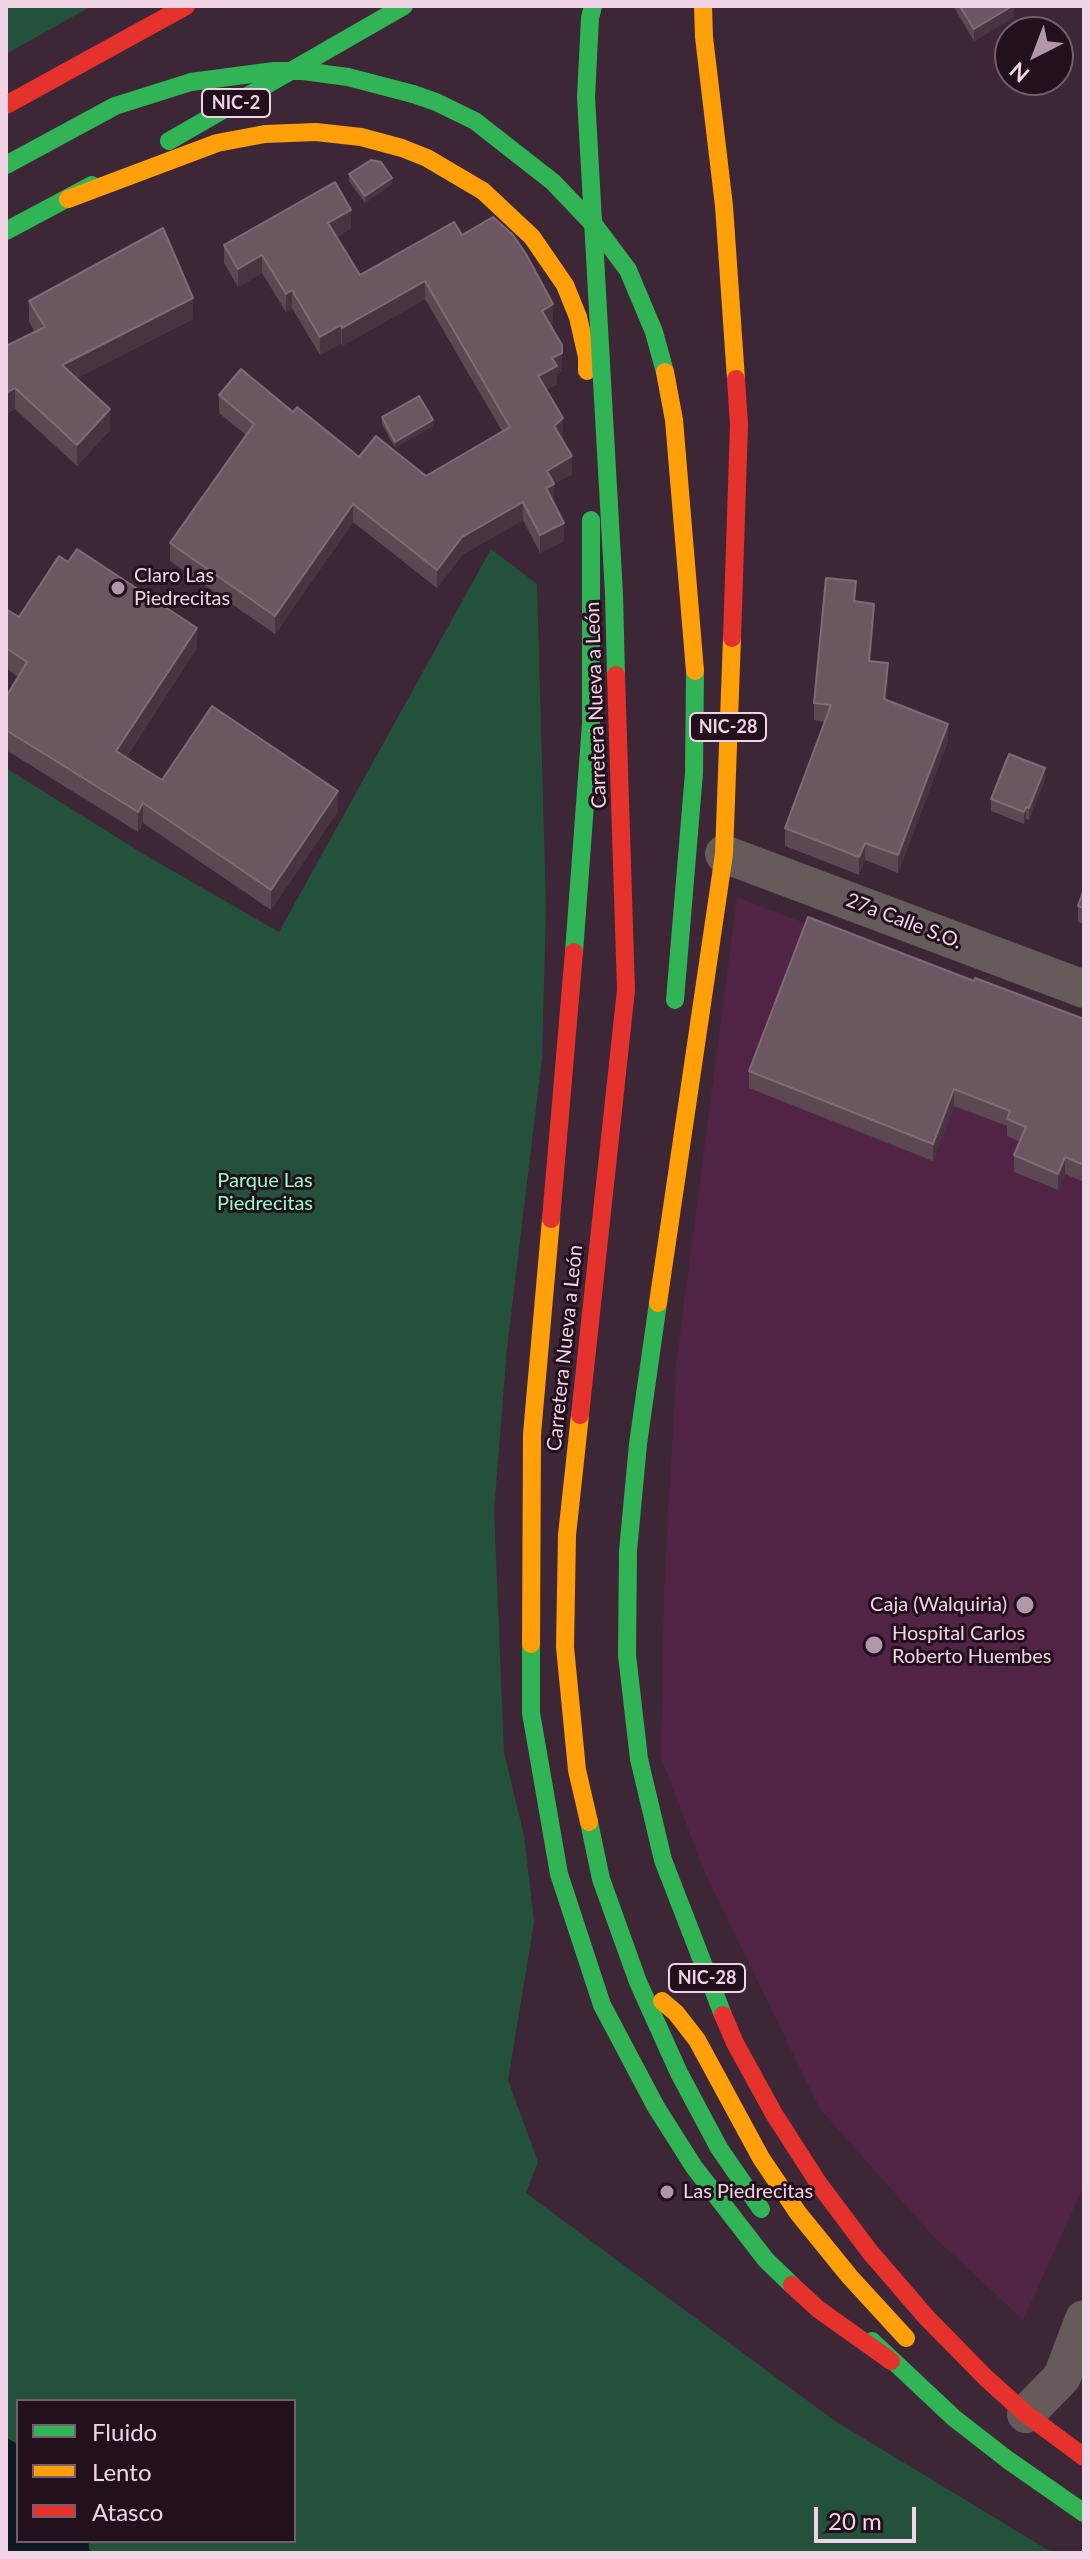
<!DOCTYPE html>
<meta charset="utf-8">
<style>
body{margin:0}
#map{position:relative;width:1090px;height:2559px;overflow:hidden;background:#3d2737;font-family:Lato,sans-serif}
canvas{display:block}
.frame{position:absolute;inset:0;border:8px solid #f0d4e6;pointer-events:none}
.legend{position:absolute;left:16px;top:2399px;width:280px;height:144px;box-sizing:border-box;background:#22101d;border:2px solid #745e6d;margin:0;padding:10px 14px;list-style:none;font-size:24px;color:#f0d4e6}
.legend li{display:flex;align-items:center;gap:16px;height:40px}
.legend b{width:40px;border:2px solid #745e6d}
.north{position:absolute;left:994px;top:16px;width:80px;height:80px;box-sizing:border-box;background:#22101d;border:2px solid #745e6d;border-radius:50%;rotate:222deg;font-size:22px;font-weight:700;line-height:32px;text-align:center;color:#f0d4e6}
.north::after{content:'';display:block;margin:auto;width:28px;height:36px;background:#b197a9;clip-path:polygon(50% 0,100% 100%,50% 72%,0 100%)}
.scale{position:absolute;left:814px;top:2507px;width:102px;height:36px;box-sizing:border-box;border:4px solid #f0d4e6;border-top:0;padding-left:10px;font-size:24px;line-height:28px;white-space:nowrap;color:#f0d4e6;-webkit-text-stroke:6px #22101d;paint-order:stroke}
</style>
<div id="map">
<canvas width="1090" height="2559"></canvas>
<div class="frame"></div>
<ul class="legend">
<li><b style="height:10px;background:#30b455"></b>Fluido</li>
<li><b style="height:10px;background:#ff9f0a"></b>Lento</li>
<li><b style="height:10px;background:#e5322d"></b>Atasco</li>
</ul>
<div class="north">N</div>
<div class="scale">20 m</div>
</div>
<script>
const g = document.querySelector('canvas').getContext('2d');
g.lineJoin = 'round';
function paint(path, color) {
  g.fillStyle = color;
  g.fill(path, 'evenodd');
}
function shape(rows) {
  const path = new Path2D();
  for (const r of rows) {
    path.moveTo(r[0], r[1]);
    for (let i = 2; i < r.length; i += 2) path.lineTo(r[i], r[i + 1]);
  }
  return path;
}
function stroke(path, color, width, dash) {
  g.strokeStyle = color;
  g.lineWidth = width;
  g.lineCap = dash ? 'butt' : 'round';
  g.setLineDash(dash || []);
  g.stroke(path);
}
function write(font, color, halo, rows, align = 'center') {
  g.font = font + ' Lato,sans-serif';
  g.lineWidth = 6;
  g.setLineDash([]);
  g.textBaseline = 'middle';
  g.strokeStyle = halo;
  g.fillStyle = color;
  for (const [text, x, y, turn = 0] of rows) {
    g.save();
    g.translate(x, y);
    g.rotate((+turn || 0) * Math.PI / 180);
    g.textAlign = isNaN(turn) ? turn : align;
    if (halo) g.strokeText(text, 0, 0);
    g.fillText(text, 0, 0);
    g.restore();
  }
}
paint(shape([
 [737,897,1084,1031,1084,2185,1023,2320,932,2235,820,2109,705,1873,661,1757,664,1591,677,1358]
]), '#512445');
paint(shape([
 [6,6,92,6,6,54],
 [491,549,537,584,546,908,542,1058,507,1348,494,1510,504,1753,524,1835,534,1922,508,2080,538,2162,526,2193,835,2421,1053,2553,90,2553,88,2541,294,2541,294,2401,18,2401,18,2444,6,2438,6,768,145,855,279,932]
]), '#23513c');
paint(shape([
 [6,2438,18,2444,18,2541,88,2541,90,2553,6,2553]
]), '#0c1a20');
stroke(shape([
 [724,854,1084,989],
 [1026,2414,1062,2377,1084,2319]
]), '#655b5b', 38);
stroke(shape([
 [413,94,436,102,475,121,553,182,595,226,628,270,654,332,665,372],
 [169,141,404,6],
 [6,231,92,185],
 [574,952,591,724,591,520],
 [675,1000,694,773,695,671],
 [658,1303,638,1444,628,1551,627,1655,639,1759,663,1860,723,2015],
 [531,1644,531,1713,559,1874,602,2005,656,2107,694,2167,766,2260,792,2285],
 [589,1822,601,1879,638,1982,679,2073,719,2148,761,2209],
 [872,2341,954,2418,1008,2460,1084,2513]
]), '#30b455', 18);
stroke(shape([
 [703,6,704,37,724,206,736,379],
 [68,199,217,143,265,134,316,132,361,137,402,148,427,158,483,191,532,237,565,285,578,317,587,357,587,371],
 [665,372,674,420,695,671],
 [658,1303,724,854,732,638],
 [580,1415,567,1535,565,1647,577,1770,589,1822],
 [531,1644,532,1434,551,1219],
 [662,2001,676,2013,697,2040,761,2158,798,2213,850,2277,906,2338]
]), '#ff9f0a', 18);
stroke(shape([
 [6,105,186,6],
 [732,638,739,425,736,379],
 [551,1219,574,952],
 [580,1415,626,990],
 [723,2015,735,2043,774,2114,819,2184,870,2252,927,2318,986,2378,1026,2414,1084,2457],
 [792,2285,818,2309,891,2361]
]), '#e5322d', 18);
stroke(shape([
 [593,6,590,18,586,97,614,594,616,675],
 [6,165,115,106,191,82,274,71,303,71,348,77,413,94]
]), '#30b455', 18);
stroke(shape([
 [616,675,626,990]
]), '#e5322d', 18);
paint(shape([
 [953,6,1014,6,1014,17,974,41],
 [349,174,392,184,365,203,349,181],
 [351,228,337,237,360,275,462,235,553,323,550,324,562,371,557,374,557,384,546,390,563,436,561,438,572,474,554,484,554,502,553,502,564,541,540,553,523,520,462,555,437,588,353,522,275,634,170,561,170,543,246,435,219,413,219,395,293,412,359,457,426,476,502,431,425,299,342,346,341,343,320,355,292,308,286,312,262,273,238,287,224,263,224,245],
 [29,301,193,319,77,378,110,430,77,466,15,409,6,414,6,346,35,332,29,322],
 [382,417,433,426,395,448,382,424],
 [856,602,874,621,870,661,888,681,886,700,948,741,898,873,865,860,859,875,785,846,785,828,825,722,814,720,814,703],
 [6,609,19,617,197,648,126,757,162,780,338,811,271,910,143,823,138,832,6,750,6,697,18,677,6,668],
 [1045,780,1029,820,1026,819,1024,824,991,811,991,799],
 [1084,889,1084,924,1078,922,1078,906],
 [974,981,1084,1019,1084,1182,1065,1174,1058,1190,1014,1172,1014,1155,1020,1142,1007,1136,1007,1126,954,1106,933,1161,749,1088,749,1071]
]), '#5b4852');
paint(shape([
 [1014,6,1014,17,974,41,974,29],
 [392,178,392,184,365,203,365,196],
 [351,210,351,228,328,241,328,223],
 [262,255,262,273,238,287,238,269],
 [425,281,425,299,342,346,342,328],
 [292,290,292,308,286,312,286,294],
 [193,298,193,319,62,386,62,365],
 [553,304,553,323,542,329,542,311],
 [341,325,341,343,320,355,320,337],
 [562,353,562,371,557,374,557,384,538,394,538,376,552,358],
 [15,388,15,409,6,414,6,393],
 [110,409,110,430,77,466,77,445],
 [563,418,563,436,554,444,554,426],
 [433,420,433,426,395,448,395,442],
 [572,456,572,474,554,484,554,502,546,506,547,471],
 [523,502,523,520,462,555,437,588,437,570,462,537],
 [353,504,353,522,275,634,275,616],
 [564,523,564,541,540,553,540,535],
 [874,604,874,621,869,678,869,661],
 [197,628,197,648,116,771,116,751],
 [888,663,888,681,884,717,884,699],
 [948,724,948,741,898,873,898,855],
 [1045,768,1045,780,1029,820,1029,808],
 [338,791,338,811,271,910,271,890],
 [143,803,143,823,138,832,138,812],
 [1026,807,1026,819,1024,824,1024,812],
 [865,843,865,860,859,875,859,857],
 [954,1089,954,1106,933,1161,933,1144],
 [1065,1157,1065,1174,1058,1190,1058,1174]
]), '#483441');
const building = shape([
 [960,6,1012,6,974,29,960,6],
 [371,160,381,162,392,178,365,196,349,174,371,160],
 [335,182,351,210,328,223,360,275,454,222,462,235,493,217,513,235,526,254,553,304,542,311,562,345,562,353,552,358,557,366,538,376,563,418,554,426,572,456,547,471,554,484,546,488,564,523,540,535,523,502,462,537,437,570,353,504,275,616,170,543,254,424,219,395,241,369,293,412,297,407,359,457,376,436,426,476,510,427,425,281,342,328,341,325,320,337,292,290,286,294,262,255,238,269,224,245,335,182],
 [163,228,193,298,62,365,110,409,77,445,15,388,6,393,6,346,45,327,29,301,163,228],
 [419,396,433,420,395,442,382,417,419,396],
 [77,549,197,628,116,751,162,780,212,706,338,791,271,890,143,803,138,812,6,730,6,697,27,662,6,648,6,609,19,617,59,556,68,562,77,549],
 [826,578,856,581,854,601,874,604,869,661,888,663,884,699,948,724,898,855,865,843,859,857,785,828,831,705,814,703,826,578],
 [1009,754,1045,768,1029,808,1026,807,1024,812,991,799,1009,754],
 [1084,889,1084,908,1078,906,1084,889],
 [808,917,974,981,975,978,1084,1019,1084,1165,1065,1157,1058,1174,1014,1155,1026,1127,1007,1119,1010,1111,954,1089,933,1144,749,1071,808,917]
]);
paint(building, '#6b5762');
stroke(building, '#806a77', 2);
for (const [x, y, r, color] of [
 [118,588,8,"#b197a9"],
 [1025,1605,10,"#b197a9"],
 [874,1645,10,"#b197a9"],
 [667,2192,8,"#b197a9"]
]) {
  const dot = new Path2D();
  dot.arc(x, y, r, 0, 2 * Math.PI);
  g.fillStyle = color;
  g.fill(dot);
  stroke(dot, '#22101d', 3);
}
for (const [x, y, w] of [
 [236,103,68],
 [728,727,76],
 [707,1978,76]
]) {
  const box = new Path2D();
  box.roundRect(x - w / 2, y - 14, w, 28, 6);
  g.fillStyle = '#22101d';
  g.fill(box);
  stroke(box, '#f0d4e6', 2);
}
write('bold 18px', '#f0d4e6', null, [
 ["NIC-2",236,103],
 ["NIC-28",728,727],
 ["NIC-28",707,1978]
]);
write('20px', '#f0d4e6', '#22101d', [
 ["Claro Las",134,576],
 ["Piedrecitas",134,599],
 ["Caja (Walquiria)",1007,1605,"right"],
 ["Hospital Carlos",892,1634],
 ["Roberto Huembes",892,1657],
 ["Las Piedrecitas",683,2192]
], 'left');
write('20px', '#f0d4e6', '#22101d', [
 ["Carretera Nueva a León",596,705,-92],
 ["27a Calle S.O.",904,921,21],
 ["Carretera Nueva a León",565,1348,-84]
]);
write('20px', '#91fdc4', '#22101d', [
 ["Parque Las",265,1181],
 ["Piedrecitas",265,1204]
]);
</script>
